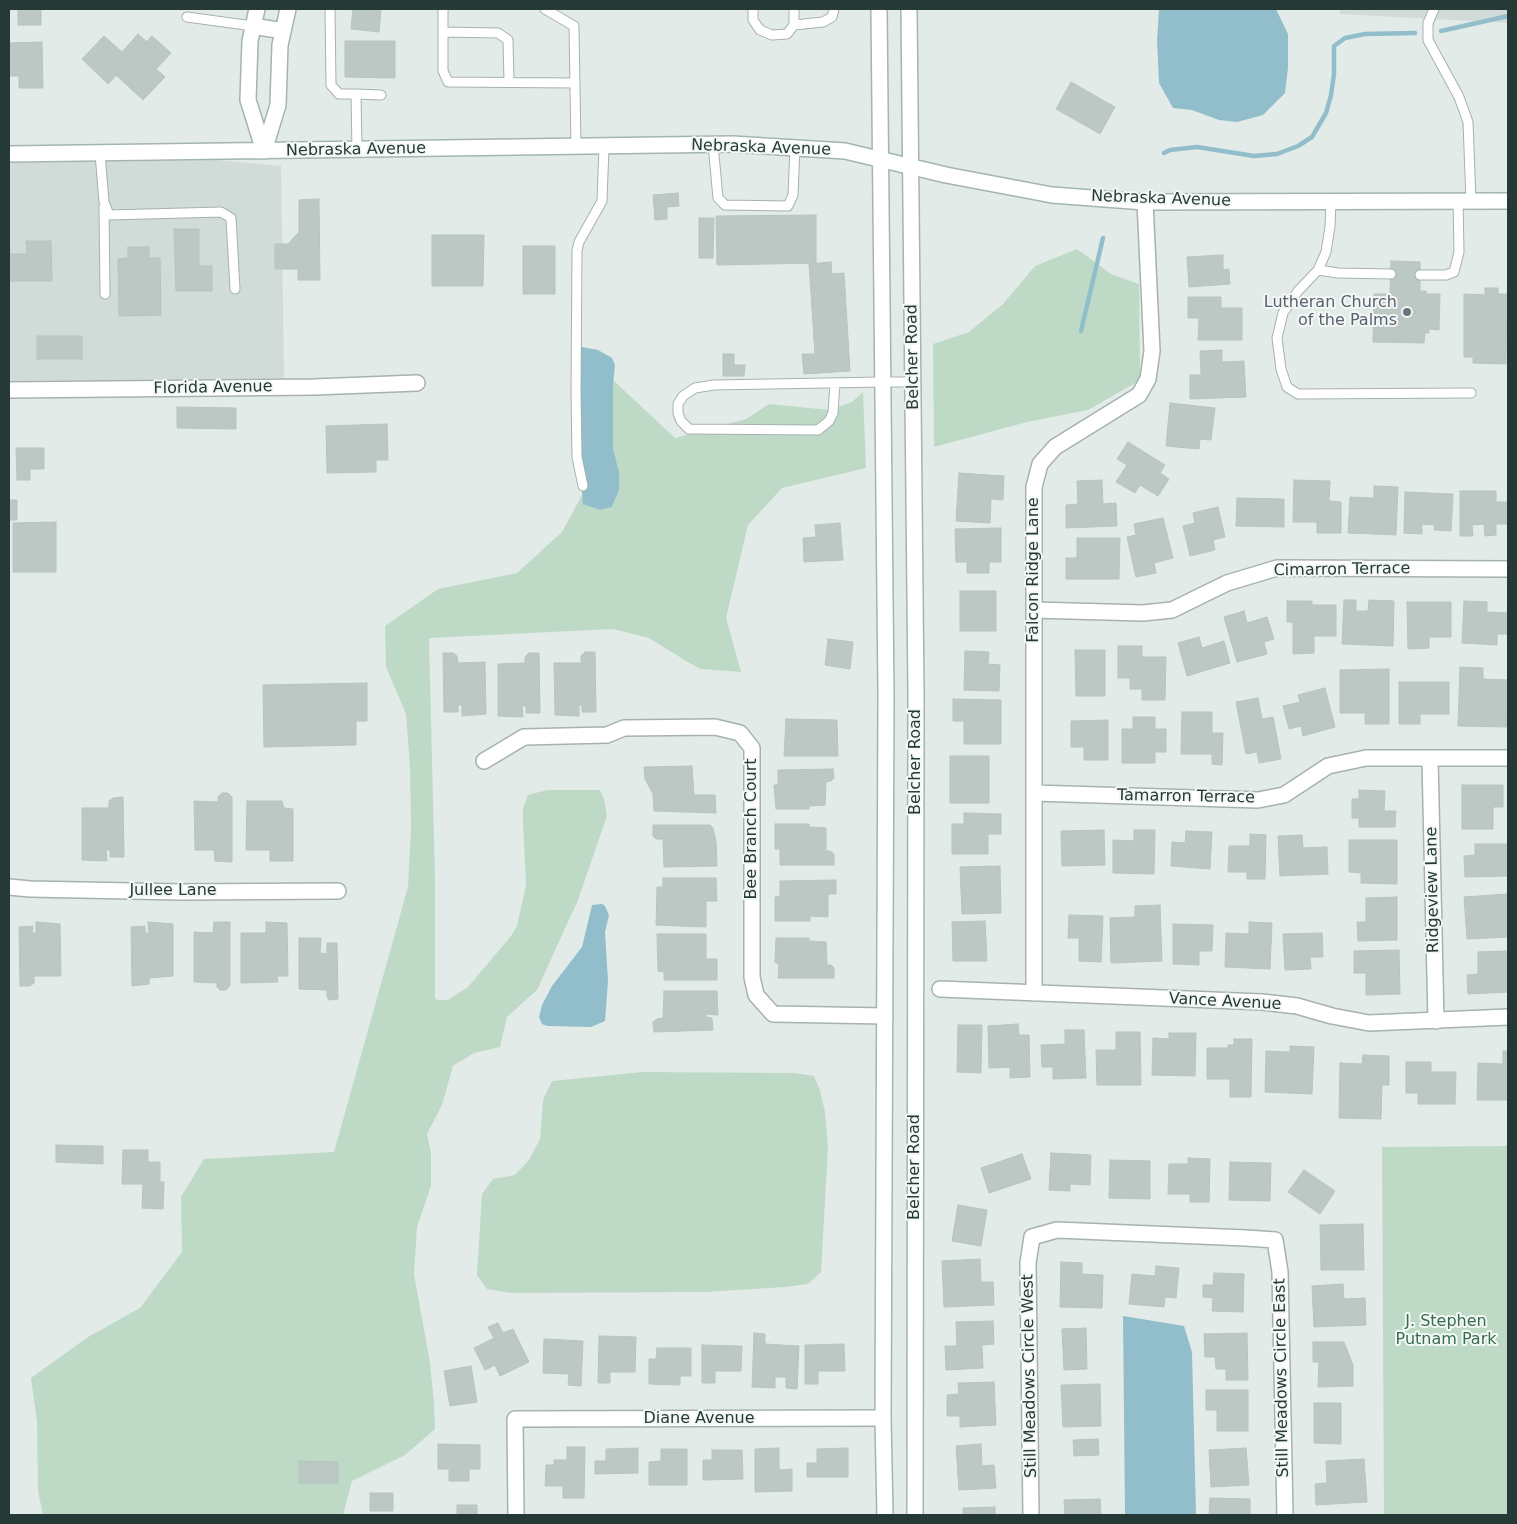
<!DOCTYPE html>
<style>
body{margin:0}
#map{position:relative;width:1517px;height:1524px;overflow:hidden;background:#e3ebe8;font-family:"DejaVu Sans",sans-serif}
canvas{display:block}
.frame{position:absolute;inset:0;border:10px solid #253a36;pointer-events:none}
</style>
<div id="map">
<canvas width="1517" height="1524"></canvas>
<div class="frame"></div>
</div>
<script>
const g = document.querySelector('canvas').getContext('2d');
g.lineJoin = 'round';
function paint(path, color) {
  g.fillStyle = color;
  g.fill(path, 'evenodd');
}
function shape(rows) {
  const path = new Path2D();
  for (const r of rows) {
    path.moveTo(r[0], r[1]);
    for (let i = 2; i < r.length; i += 2) path.lineTo(r[i], r[i + 1]);
  }
  return path;
}
function stroke(path, color, width, dash) {
  g.strokeStyle = color;
  g.lineWidth = width;
  g.lineCap = dash ? 'butt' : 'round';
  g.setLineDash(dash || []);
  g.stroke(path);
}
function write(font, color, halo, rows, align = 'center') {
  g.font = font + ' "DejaVu Sans",sans-serif';
  g.lineWidth = 4;
  g.setLineDash([]);
  g.textBaseline = 'middle';
  g.strokeStyle = halo;
  g.fillStyle = color;
  for (const [text, x, y, turn = 0] of rows) {
    g.save();
    g.translate(x, y);
    g.rotate((+turn || 0) * Math.PI / 180);
    g.textAlign = isNaN(turn) ? turn : align;
    if (halo) g.strokeText(text, 0, 0);
    g.fillText(text, 0, 0);
    g.restore();
  }
}
paint(shape([
 [1340,9,1508,9,1508,23,1340,14],
 [218,160,281,166,284,378,9,381,9,163]
]), '#d1dbd7');
paint(shape([
 [1077,249,1111,274,1139,284,1140,375,1137,382,1088,410,1027,422,934,447,933,344,969,332,1003,304,1035,266],
 [613,380,675,438,746,419,769,404,830,410,852,402,863,392,866,468,782,488,748,525,726,618,741,672,701,669,691,664,649,638,613,629,429,638,435,880,435,998,437,1000,448,1000,468,987,511,936,517,926,526,885,523,822,523,808,528,795,547,790,600,790,604,799,607,816,578,900,537,990,507,1017,500,1047,474,1053,453,1066,442,1105,427,1134,431,1153,431,1186,417,1227,414,1274,430,1363,434,1403,435,1429,405,1455,352,1481,343,1515,43,1515,38,1491,37,1422,31,1378,88,1337,140,1308,182,1252,181,1197,204,1159,334,1152,408,887,411,828,410,769,406,714,386,667,385,626,438,589,517,573,562,532,582,495,584,504,600,510,612,507,619,490,619,472,613,448],
 [642,1072,795,1073,814,1076,820,1090,825,1112,828,1147,821,1272,808,1284,785,1287,706,1292,512,1293,487,1289,477,1275,482,1194,493,1179,515,1175,529,1160,540,1139,543,1100,552,1081],
 [1508,1146,1508,1515,1384,1515,1382,1147]
]), '#bedac7');
paint(shape([
 [1159,9,1276,9,1288,34,1288,68,1285,93,1263,115,1237,122,1219,120,1192,110,1173,108,1159,83,1157,41],
 [582,347,598,350,612,358,615,365,613,385,613,448,619,472,619,490,612,507,600,510,583,504,582,492,583,472,579,456,577,356],
 [602,904,605,906,609,915,605,932,608,981,605,1021,591,1027,547,1026,542,1024,539,1017,542,1005,552,986,582,947,592,905],
 [1123,1316,1184,1326,1192,1352,1196,1515,1125,1515]
]), '#91beca');
stroke(shape([
 [1441,31,1508,16],
 [1164,153,1170,150,1197,147,1254,156,1277,154,1298,146,1312,137,1326,113,1331,95,1334,74,1334,46,1345,38,1365,34,1415,33],
 [1081,331,1103,238]
]), '#91beca', 4.5);
const building = shape([
 [18,9,41,9,41,25,18,25,18,9],
 [353,9,381,9,379,32,351,29,353,9],
 [138,34,147,42,108,84,82,59,104,36,122,52,138,34],
 [152,36,171,53,156,69,165,77,143,100,116,75,152,36],
 [345,41,395,41,395,78,345,77,345,41],
 [42,42,43,88,19,88,19,76,9,76,9,43,42,42],
 [1071,82,1115,107,1100,134,1056,109,1071,82],
 [678,193,679,206,667,207,667,219,655,220,653,195,678,193],
 [319,199,320,280,298,280,298,269,275,269,275,244,288,244,299,232,299,200,319,199],
 [816,215,816,263,717,265,716,216,816,215],
 [699,218,714,218,713,258,699,258,699,218],
 [174,229,199,229,199,266,212,266,212,291,176,291,174,229],
 [432,235,484,235,483,286,432,286,432,235],
 [26,241,51,241,52,281,9,281,9,254,27,254,26,241],
 [523,246,555,246,555,294,523,294,523,246],
 [128,247,149,247,149,258,160,258,161,315,119,316,118,259,128,258,128,247],
 [1223,255,1223,270,1229,269,1230,284,1189,287,1187,257,1223,255],
 [1391,261,1420,262,1420,291,1426,291,1426,294,1440,294,1439,330,1429,329,1429,333,1425,333,1424,343,1373,342,1374,294,1390,294,1391,261],
 [831,262,832,274,844,273,850,371,804,374,802,354,815,354,809,264,831,262],
 [1485,288,1498,288,1498,294,1507,294,1506,364,1473,363,1473,357,1464,357,1464,294,1485,295,1485,288],
 [1188,297,1221,297,1221,308,1242,308,1242,340,1198,340,1199,318,1188,318,1188,297],
 [37,336,82,336,82,359,37,359,37,336],
 [1222,350,1222,362,1244,361,1246,397,1190,399,1190,375,1201,375,1200,351,1222,350],
 [723,354,734,354,734,365,745,365,744,376,723,376,723,354],
 [1170,403,1215,408,1211,440,1200,439,1199,449,1166,446,1170,403],
 [177,407,236,408,236,429,177,428,177,407],
 [387,424,388,460,376,460,376,472,327,473,326,426,387,424],
 [1128,442,1165,465,1160,473,1169,479,1158,496,1140,485,1135,493,1116,482,1127,465,1117,459,1128,442],
 [16,448,44,448,44,469,30,469,30,480,17,480,16,448],
 [959,473,1004,476,1003,500,991,499,990,523,956,521,959,473],
 [1102,480,1103,504,1116,503,1117,526,1066,528,1066,505,1078,504,1077,481,1102,480],
 [1294,480,1330,481,1329,501,1341,502,1341,533,1317,533,1317,522,1293,522,1294,480],
 [1374,486,1398,487,1396,535,1348,533,1350,497,1374,498,1374,486],
 [1460,491,1496,491,1496,502,1508,502,1508,524,1496,524,1496,535,1485,536,1484,524,1472,525,1473,536,1460,536,1460,491],
 [1405,492,1453,494,1451,531,1434,530,1435,525,1422,524,1422,534,1404,533,1405,492],
 [1237,498,1284,499,1284,527,1236,526,1237,498],
 [9,500,17,500,17,520,9,520,9,500],
 [1218,507,1225,537,1213,540,1215,550,1190,556,1183,526,1195,523,1193,513,1218,507],
 [1163,518,1173,558,1154,563,1156,573,1136,577,1127,537,1136,535,1134,524,1163,518],
 [56,522,56,572,13,572,13,523,56,522],
 [840,523,843,560,804,562,803,538,816,537,815,525,840,523],
 [1001,528,1001,562,989,562,989,573,967,573,967,562,956,562,955,529,1001,528],
 [1077,538,1120,538,1119,579,1066,579,1066,558,1077,558,1077,538],
 [960,591,996,591,996,631,960,631,960,591],
 [1344,600,1356,600,1356,611,1368,611,1369,600,1394,601,1393,646,1342,644,1344,600],
 [1287,601,1312,601,1312,605,1336,605,1336,636,1314,636,1314,653,1293,654,1293,622,1287,622,1287,601],
 [1464,601,1487,602,1487,612,1508,613,1508,634,1497,634,1497,645,1462,643,1464,601],
 [1407,602,1451,602,1451,637,1429,637,1429,648,1408,649,1407,602],
 [1244,611,1247,623,1267,617,1274,639,1264,642,1267,654,1237,662,1224,617,1244,611],
 [1199,637,1202,648,1224,641,1230,663,1187,676,1178,643,1199,637],
 [828,639,853,642,850,669,825,665,828,639],
 [1118,646,1142,646,1142,657,1166,657,1165,700,1142,700,1142,689,1130,689,1130,678,1118,678,1118,646],
 [1075,650,1105,650,1105,696,1076,696,1075,650],
 [965,651,989,652,988,664,1000,665,999,691,964,690,965,651],
 [585,652,595,652,596,712,582,712,582,705,579,705,579,716,555,715,554,663,581,663,581,656,585,652],
 [443,653,453,653,457,656,458,663,485,662,486,714,462,716,462,705,458,705,458,712,444,712,443,653],
 [529,653,539,653,540,713,526,713,526,706,522,706,523,717,498,716,498,664,525,663,525,657,529,653],
 [1460,667,1483,668,1483,679,1508,680,1507,727,1458,726,1460,667],
 [1389,669,1389,724,1365,724,1365,713,1340,713,1340,670,1389,669],
 [1399,682,1449,682,1449,714,1420,714,1420,724,1399,724,1399,682],
 [367,683,367,721,356,721,356,745,264,747,263,685,367,683],
 [1325,688,1335,727,1303,736,1301,726,1289,729,1283,706,1300,702,1298,695,1325,688],
 [1258,698,1262,719,1273,717,1281,759,1259,763,1257,752,1246,754,1236,702,1258,698],
 [953,699,1001,700,1001,744,964,744,964,721,953,721,953,699],
 [1182,712,1212,712,1212,733,1223,733,1222,765,1212,764,1212,754,1181,754,1182,712],
 [1133,717,1155,717,1155,729,1166,729,1166,752,1155,752,1155,763,1122,763,1122,729,1133,729,1133,717],
 [786,719,837,720,838,756,784,756,786,719],
 [1108,720,1108,760,1084,760,1084,747,1071,747,1071,721,1108,720],
 [950,756,989,756,989,803,950,803,950,756],
 [692,766,694,795,715,795,716,813,654,811,653,794,645,779,644,767,692,766],
 [833,769,834,778,831,781,826,782,825,805,809,806,809,809,776,809,774,785,778,785,778,770,833,769],
 [1462,785,1503,785,1503,807,1493,807,1493,829,1462,829,1462,785],
 [1359,790,1385,791,1384,811,1396,811,1395,827,1359,827,1359,818,1352,818,1352,799,1359,799,1359,790],
 [222,793,228,793,232,797,232,862,215,861,214,850,195,850,194,801,218,802,218,797,222,793],
 [123,797,124,857,110,857,110,850,106,850,107,861,82,860,82,808,109,808,109,801,113,798,123,797],
 [247,801,282,801,284,808,293,809,293,861,270,861,270,850,246,850,247,801],
 [964,813,1001,814,1001,834,988,834,988,854,952,854,952,824,964,824,964,813],
 [775,824,809,824,809,827,826,828,826,851,830,851,834,854,834,865,780,865,780,849,775,849,775,824],
 [653,825,710,825,713,828,716,842,717,866,664,867,663,839,656,839,653,836,653,825],
 [1104,830,1105,865,1062,866,1061,831,1104,830],
 [1134,830,1155,830,1154,874,1113,873,1113,840,1134,841,1134,830],
 [1186,831,1212,832,1210,869,1171,866,1172,842,1185,843,1186,831],
 [1250,834,1266,835,1265,879,1247,879,1247,872,1228,872,1229,846,1250,846,1250,834],
 [1302,835,1303,848,1327,847,1328,874,1280,876,1278,836,1302,835],
 [1349,840,1397,840,1397,884,1361,883,1361,873,1349,872,1349,840],
 [1475,844,1508,844,1508,876,1465,877,1464,856,1475,855,1475,844],
 [1000,866,1001,913,962,914,960,867,1000,866],
 [663,878,716,878,717,901,706,901,706,927,656,925,657,887,663,887,663,878],
 [836,880,836,894,828,894,828,917,810,916,810,921,775,921,775,897,780,896,780,881,836,880],
 [1508,894,1508,937,1467,939,1464,897,1508,894],
 [1397,897,1397,940,1358,941,1357,922,1366,922,1366,898,1397,897],
 [1160,905,1162,961,1111,963,1110,918,1135,917,1135,906,1160,905],
 [1069,915,1103,916,1101,962,1079,961,1079,938,1068,938,1069,915],
 [985,921,987,961,953,961,952,922,985,921],
 [36,922,60,924,61,976,34,976,34,983,30,986,20,986,19,927,33,926,32,933,36,933,36,922],
 [148,922,173,924,173,976,149,978,149,984,132,986,131,927,145,926,145,933,149,933,148,922],
 [214,922,230,922,230,986,226,990,220,990,217,987,217,983,194,982,194,932,213,933,214,922],
 [266,922,287,923,288,976,277,976,278,982,241,983,241,933,266,933,266,922],
 [1249,922,1272,923,1270,969,1225,967,1226,933,1249,934,1249,922],
 [1173,924,1213,925,1212,951,1199,951,1199,965,1173,964,1173,924],
 [1322,933,1323,957,1310,957,1311,969,1285,970,1283,934,1322,933],
 [657,934,706,934,706,959,717,959,717,980,664,980,664,972,658,971,657,934],
 [299,938,321,938,320,953,327,954,327,943,337,943,338,999,329,1000,327,997,327,990,299,989,299,938],
 [776,938,809,938,809,941,826,942,827,965,831,965,834,968,834,978,778,978,779,965,775,962,776,938],
 [1399,950,1400,994,1366,995,1366,973,1354,973,1354,951,1399,950],
 [1508,951,1508,992,1468,994,1467,975,1478,974,1478,952,1508,951],
 [664,991,717,991,718,1015,706,1014,706,1017,712,1018,713,1030,654,1032,653,1022,657,1019,663,1018,664,991],
 [1018,1024,1019,1035,1029,1035,1030,1077,1010,1078,1010,1067,989,1068,988,1026,1018,1024],
 [958,1025,982,1025,981,1073,957,1072,958,1025],
 [1065,1030,1084,1030,1086,1078,1053,1079,1053,1067,1042,1067,1041,1045,1065,1044,1065,1030],
 [1116,1032,1140,1032,1141,1085,1097,1085,1096,1050,1116,1050,1116,1032],
 [1169,1033,1196,1033,1195,1076,1152,1075,1153,1038,1169,1039,1169,1033],
 [1234,1039,1252,1039,1251,1097,1230,1097,1230,1079,1207,1079,1207,1048,1228,1048,1228,1045,1234,1045,1234,1039],
 [1290,1046,1314,1047,1312,1094,1265,1092,1266,1051,1290,1052,1290,1046],
 [1503,1051,1508,1051,1508,1100,1477,1100,1478,1063,1503,1064,1503,1051],
 [1363,1055,1389,1056,1389,1085,1382,1085,1381,1119,1339,1118,1340,1063,1362,1064,1363,1055],
 [1406,1062,1431,1062,1431,1072,1456,1072,1455,1104,1418,1104,1418,1093,1406,1093,1406,1062],
 [56,1145,103,1146,103,1164,56,1162,56,1145],
 [123,1150,148,1150,148,1162,160,1162,160,1182,164,1182,163,1209,142,1208,143,1184,122,1184,123,1150],
 [1051,1153,1091,1155,1090,1185,1070,1184,1070,1191,1049,1190,1051,1153],
 [1022,1154,1031,1179,989,1193,981,1168,1022,1154],
 [1188,1158,1210,1159,1209,1202,1190,1202,1190,1194,1168,1194,1169,1164,1188,1164,1188,1158],
 [1110,1160,1150,1161,1150,1199,1109,1198,1110,1160],
 [1230,1162,1271,1163,1270,1201,1229,1200,1230,1162],
 [1304,1170,1335,1191,1320,1214,1288,1192,1304,1170],
 [958,1205,987,1210,981,1246,952,1241,958,1205],
 [1363,1224,1364,1270,1321,1270,1320,1225,1363,1224],
 [980,1259,981,1282,993,1282,994,1305,944,1307,942,1261,980,1259],
 [1061,1262,1082,1263,1082,1274,1103,1275,1102,1308,1060,1307,1061,1262],
 [1156,1266,1179,1268,1176,1298,1165,1297,1164,1307,1129,1304,1132,1274,1155,1276,1156,1266],
 [1214,1273,1244,1274,1243,1312,1212,1311,1213,1298,1203,1297,1203,1285,1213,1285,1214,1273],
 [1343,1284,1344,1299,1365,1298,1366,1325,1314,1327,1312,1286,1343,1284],
 [993,1321,994,1344,982,1345,983,1368,946,1370,945,1346,957,1346,956,1322,993,1321],
 [498,1323,503,1333,513,1329,529,1362,500,1376,495,1365,485,1370,474,1348,494,1338,488,1327,498,1323],
 [1086,1328,1087,1369,1064,1370,1062,1329,1086,1328],
 [754,1333,765,1334,765,1344,799,1346,797,1389,786,1388,786,1377,775,1377,775,1388,752,1387,754,1333],
 [1247,1333,1248,1380,1226,1380,1226,1369,1216,1369,1215,1357,1205,1357,1204,1334,1247,1333],
 [599,1336,636,1337,635,1372,610,1372,610,1383,598,1383,599,1336],
 [544,1339,583,1341,581,1386,568,1385,569,1374,543,1373,544,1339],
 [1313,1342,1344,1342,1353,1365,1353,1386,1318,1387,1319,1362,1313,1362,1313,1342],
 [844,1344,845,1371,818,1371,818,1384,805,1384,805,1345,844,1344],
 [702,1345,742,1346,741,1371,715,1371,715,1383,702,1383,702,1345],
 [657,1348,691,1348,691,1376,680,1376,680,1385,649,1384,649,1359,656,1359,657,1348],
 [471,1366,477,1402,450,1406,444,1371,471,1366],
 [994,1382,996,1425,960,1427,960,1416,947,1416,947,1395,959,1394,958,1383,994,1382],
 [1100,1384,1101,1426,1063,1427,1061,1385,1100,1384],
 [1206,1390,1248,1390,1248,1431,1217,1431,1217,1410,1206,1410,1206,1390],
 [1314,1403,1341,1403,1341,1444,1314,1443,1314,1403],
 [1098,1439,1099,1455,1074,1456,1073,1440,1098,1439],
 [438,1444,480,1445,480,1469,469,1469,469,1481,449,1481,449,1469,438,1469,438,1444],
 [981,1444,982,1466,994,1465,996,1488,959,1490,956,1446,981,1444],
 [567,1447,585,1447,584,1498,563,1498,563,1486,545,1486,546,1465,554,1465,554,1460,567,1460,567,1447],
 [638,1448,638,1473,595,1474,595,1461,606,1461,606,1449,638,1448],
 [779,1448,779,1470,792,1469,792,1491,755,1492,755,1449,779,1448],
 [848,1448,848,1477,807,1477,807,1463,817,1463,817,1449,848,1448],
 [1246,1448,1249,1485,1211,1487,1209,1450,1246,1448],
 [661,1449,687,1449,687,1485,649,1485,649,1462,661,1461,661,1449],
 [712,1450,742,1450,743,1479,703,1480,703,1460,712,1460,712,1450],
 [1364,1459,1367,1502,1316,1505,1315,1484,1327,1483,1326,1461,1364,1459],
 [299,1461,338,1462,338,1483,299,1483,299,1461],
 [370,1493,393,1493,393,1511,370,1511,370,1493],
 [1210,1498,1250,1499,1250,1515,1209,1515,1210,1498],
 [1100,1499,1101,1515,1065,1515,1064,1500,1100,1499],
 [457,1505,477,1505,477,1515,457,1515,457,1505],
 [995,1507,995,1515,963,1515,963,1508,995,1507]
]);
paint(building, '#bcc8c4');
stroke(building, '#b6c4bf', 1);
const lane = shape([
 [330,9,331,85,339,94,356,94,357,150],
 [443,9,443,71,448,82,575,83],
 [545,9,574,26,576,147],
 [753,9,753,20,760,30,772,35,787,34,794,25,794,9],
 [1434,9,1428,23,1428,40,1459,97,1468,122,1471,201],
 [187,17,253,26],
 [794,25,823,22,832,17,834,9],
 [443,32,498,33,508,40,509,82],
 [356,94,381,95],
 [713,144,718,198,725,205,788,206,793,195,795,148],
 [100,153,104,202,109,215,221,212,231,218,235,289],
 [1331,201,1330,227,1326,252,1318,270,1298,291,1283,313,1277,338,1281,369,1287,387,1298,394,1471,393],
 [104,207,105,294],
 [1318,270,1338,273,1391,274],
 [1420,275,1446,275,1454,272,1459,252,1458,201],
 [835,383,833,413,829,421,818,430,689,429,681,421,678,413,678,404,683,396,695,388,714,385,883,382,913,382],
 [583,486,577,457,576,392,577,251,579,242,602,201,604,147]
]);
const street = shape([
 [9,390,314,387,417,383],
 [1034,610,1143,613,1172,610,1227,583,1277,568,1508,569],
 [1430,759,1436,1021],
 [484,761,524,737,607,735,624,728,715,727,740,733,752,748,752,977,756,995,773,1014,885,1016],
 [1034,793,1258,800,1284,795,1328,766,1366,758,1508,758],
 [9,887,30,889,181,892,338,891],
 [940,989,1262,1002,1297,1006,1332,1016,1369,1023,1508,1017],
 [1034,993,1034,487,1040,464,1055,447,1139,395,1148,379,1152,351,1145,202],
 [516,1515,515,1419,883,1418],
 [1031,1515,1028,1263,1032,1237,1057,1230,1246,1238,1275,1240,1280,1272,1285,1515]
]);
const secondary = shape([
 [257,9,250,41,248,100,264,151],
 [879,9,886,695,883,1418,885,1515],
 [909,9,916,694,915,1515],
 [253,26,283,31],
 [264,151,278,105,280,45,288,9],
 [9,154,733,144,845,151,946,175,1052,195,1145,202,1508,201]
]);
stroke(lane, '#a6b2af', 11);
stroke(street, '#a6b2af', 18);
stroke(secondary, '#a3b5b0', 18);
stroke(lane, '#fff', 9);
stroke(street, '#fff', 15);
stroke(secondary, '#fff', 15);
for (const [x, y, r, color] of [
 [1407,312,5,"#6b7280"]
]) {
  const dot = new Path2D();
  dot.arc(x, y, r, 0, 2 * Math.PI);
  g.fillStyle = color;
  g.fill(dot);
  stroke(dot, '#f3f8f6', 2);
}
write('16px', '#253a36', '#f3f8f6', [
 ["Nebraska Avenue",761,148,2],
 ["Nebraska Avenue",356,150,-1],
 ["Nebraska Avenue",1161,199,2],
 ["Belcher Road",913,357,-91],
 ["Florida Avenue",213,388,-1],
 ["Falcon Ridge Lane",1034,570,-90],
 ["Cimarron Terrace",1342,570,-1],
 ["Belcher Road",916,762,-90],
 ["Tamarron Terrace",1186,797,1],
 ["Bee Branch Court",752,829,-90],
 ["Ridgeview Lane",1433,890,-91],
 ["Jullee Lane",173,891],
 ["Vance Avenue",1225,1002,3],
 ["Belcher Road",915,1167,-90],
 ["Still Meadows Circle West",1030,1376,-91],
 ["Still Meadows Circle East",1282,1378,-91],
 ["Diane Avenue",699,1419]
]);
write('16px', '#5b616d', '#f3f8f6', [
 ["Lutheran Church",1397,303],
 ["of the Palms",1397,321]
], 'right');
write('16px', '#346c4d', '#f3f8f6', [
 ["J. Stephen",1446,1322],
 ["Putnam Park",1446,1340]
]);
</script>
